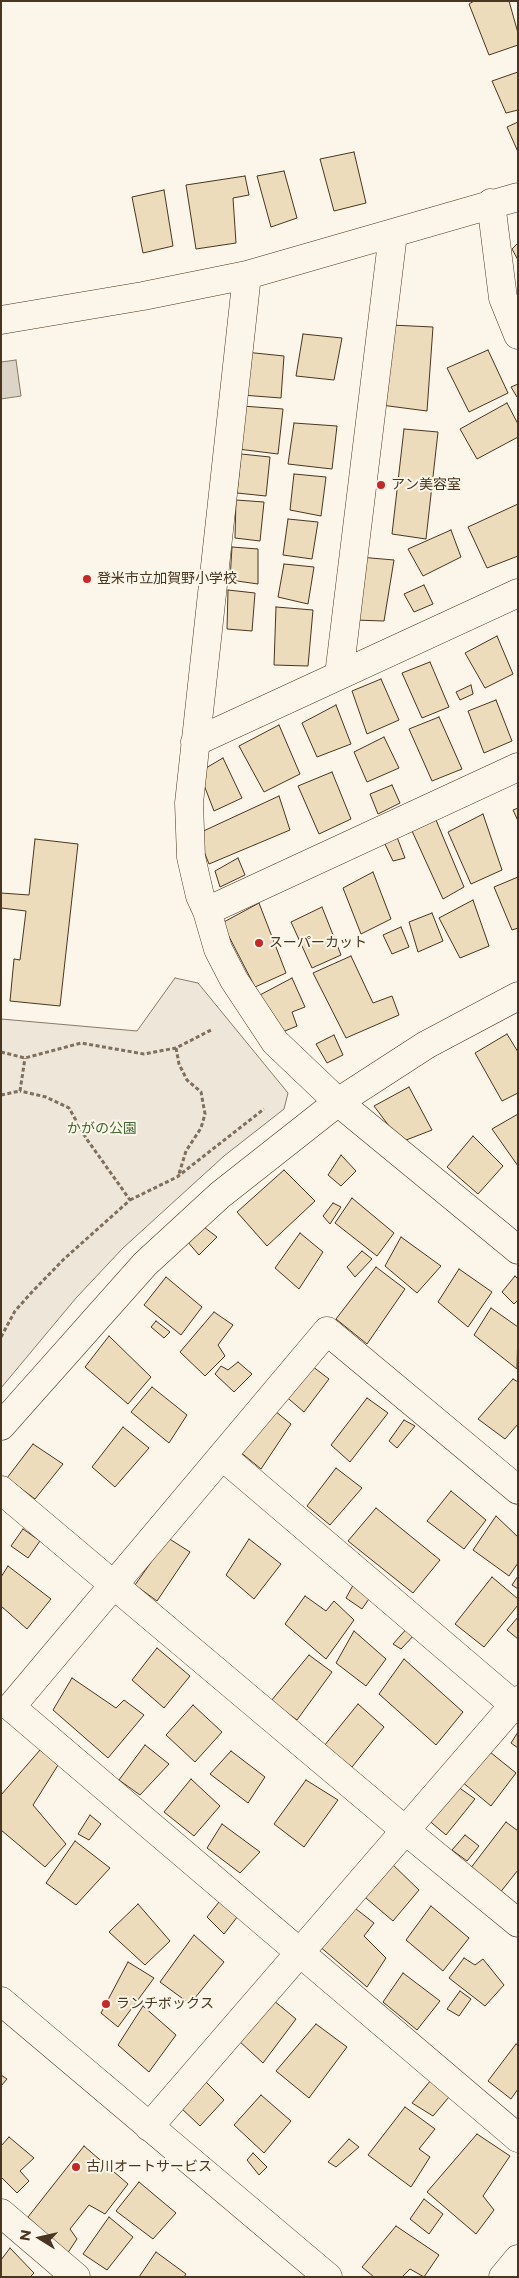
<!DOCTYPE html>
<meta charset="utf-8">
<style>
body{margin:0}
#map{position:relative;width:519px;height:2278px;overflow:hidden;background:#fbf6e9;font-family:Montserrat,sans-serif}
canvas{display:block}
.frame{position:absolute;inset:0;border:2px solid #4a3520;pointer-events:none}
.north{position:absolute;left:15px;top:2213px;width:50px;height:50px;-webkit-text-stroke:4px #fbf6e9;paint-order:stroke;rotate:280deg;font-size:14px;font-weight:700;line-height:20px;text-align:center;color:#4a3520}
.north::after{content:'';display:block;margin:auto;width:18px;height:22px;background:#4a3520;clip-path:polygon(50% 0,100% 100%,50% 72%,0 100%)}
</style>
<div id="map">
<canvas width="519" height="2278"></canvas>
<div class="frame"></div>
<div class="north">N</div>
</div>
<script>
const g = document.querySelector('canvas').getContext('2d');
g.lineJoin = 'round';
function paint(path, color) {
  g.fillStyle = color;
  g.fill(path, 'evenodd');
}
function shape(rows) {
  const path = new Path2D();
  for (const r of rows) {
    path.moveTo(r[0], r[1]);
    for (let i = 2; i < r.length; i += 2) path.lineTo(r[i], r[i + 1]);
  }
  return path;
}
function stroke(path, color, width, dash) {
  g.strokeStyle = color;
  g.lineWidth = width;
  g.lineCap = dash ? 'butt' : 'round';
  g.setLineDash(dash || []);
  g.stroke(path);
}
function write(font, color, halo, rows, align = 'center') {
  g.font = font + ' Montserrat,"Noto Sans JP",sans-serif';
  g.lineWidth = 4;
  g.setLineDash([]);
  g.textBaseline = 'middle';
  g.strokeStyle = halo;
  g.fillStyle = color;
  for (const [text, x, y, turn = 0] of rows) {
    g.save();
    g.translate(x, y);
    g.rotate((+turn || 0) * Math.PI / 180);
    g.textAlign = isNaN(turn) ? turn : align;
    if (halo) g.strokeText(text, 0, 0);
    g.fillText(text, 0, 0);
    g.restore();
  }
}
const green = shape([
 [175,978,198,983,288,1093,284,1109,224,1156,123,1248,76,1298,1,1388,1,1019,137,1031,175,978]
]);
paint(green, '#ede6d9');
stroke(green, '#887966', 1);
const water = shape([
 [16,360,21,396,1,399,1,362,16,360]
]);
paint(water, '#dcd4c6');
stroke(water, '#887966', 1);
const building = shape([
 [474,1,509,1,518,33,518,45,489,55,469,4,474,1],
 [518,72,518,110,506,113,492,81,518,72],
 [518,122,518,152,507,127,518,122],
 [354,152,366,203,334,211,320,159,354,152],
 [284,171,297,218,271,227,257,176,284,171],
 [245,176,249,195,233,198,236,243,196,249,186,185,245,176],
 [164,190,173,246,143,253,132,197,164,190],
 [518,243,518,260,512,249,518,243],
 [391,325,433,327,427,411,381,405,391,325],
 [303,334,342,338,334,380,296,376,303,334],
 [488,350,508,393,469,412,447,368,488,350],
 [245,352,284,356,281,398,242,395,245,352],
 [518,384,518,397,517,397,511,387,518,384],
 [507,403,518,424,518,437,477,459,460,429,507,403],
 [242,406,283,409,278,454,238,449,242,406],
 [294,423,337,426,332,469,288,464,294,423],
 [404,429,438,432,426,539,392,534,404,429],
 [241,454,270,457,266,496,237,493,241,454],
 [294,474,326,477,321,516,290,510,294,474],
 [236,500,264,502,260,541,235,538,236,500],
 [518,504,518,556,487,568,468,527,518,504],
 [288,519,318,522,312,559,283,555,288,519],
 [451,530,461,557,423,576,408,549,451,530],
 [232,547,258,549,258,584,230,580,232,547],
 [359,557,394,560,384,621,354,620,359,557],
 [284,564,314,567,308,604,278,597,284,564],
 [424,585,433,604,414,612,404,594,424,585],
 [228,590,255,593,252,631,227,629,228,590],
 [276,607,313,610,308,666,274,665,276,607],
 [497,636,513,674,485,688,465,653,497,636],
 [430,662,449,707,422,718,402,673,430,662],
 [381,679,399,720,367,734,352,691,381,679],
 [471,685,473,694,460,700,456,692,471,685],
 [496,700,512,741,484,753,468,711,496,700],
 [336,705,351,744,317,757,302,723,336,705],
 [439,717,462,769,432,781,409,729,439,717],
 [279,725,300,774,264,792,239,746,279,725],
 [384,737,399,768,367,782,354,752,384,737],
 [223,758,242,798,214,811,199,772,223,758],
 [332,772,351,819,319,834,298,786,332,772],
 [392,785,400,803,378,814,370,794,392,785],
 [279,796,290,830,209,864,197,834,279,796],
 [518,808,518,821,513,810,518,808],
 [483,814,502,870,471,884,448,832,483,814],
 [436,820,464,887,443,899,412,831,436,820],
 [397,837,405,858,393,861,384,842,397,837],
 [35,839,78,844,60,1006,10,1001,14,959,20,960,26,911,1,908,1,893,29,895,35,839],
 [238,858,245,875,220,887,215,871,238,858],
 [373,872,391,919,361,934,343,888,373,872],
 [518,877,518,928,512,930,494,887,518,877],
 [473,900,489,946,460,958,439,918,473,900],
 [259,903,286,973,255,987,222,923,259,903],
 [322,907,341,955,312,968,291,922,322,907],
 [432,913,443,941,418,952,409,922,432,913],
 [401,927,409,947,392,954,383,935,401,927],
 [351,956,373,1003,392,996,399,1015,346,1038,313,973,351,956],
 [292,978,305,1007,292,1012,297,1026,280,1033,258,996,292,978],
 [507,1034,518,1052,518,1093,502,1101,475,1053,507,1034],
 [334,1035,343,1055,327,1063,316,1044,334,1035],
 [409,1087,432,1130,401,1142,374,1106,409,1087],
 [518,1114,518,1166,492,1129,518,1114],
 [473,1136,503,1166,478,1194,447,1167,473,1136],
 [341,1155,356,1171,341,1186,328,1175,341,1155],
 [284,1170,315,1201,267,1246,237,1212,284,1170],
 [352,1198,394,1233,377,1256,335,1223,352,1198],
 [333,1203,341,1207,330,1224,323,1216,333,1203],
 [200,1224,217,1237,199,1255,186,1240,200,1224],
 [300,1233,323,1252,299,1289,275,1268,300,1233],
 [401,1237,441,1266,417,1293,385,1266,401,1237],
 [362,1251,372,1259,355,1277,347,1267,362,1251],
 [376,1267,405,1289,367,1344,336,1319,376,1267],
 [459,1269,492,1292,468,1327,438,1302,459,1269],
 [515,1276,518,1279,518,1300,514,1304,502,1292,515,1276],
 [166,1277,202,1307,181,1335,144,1305,166,1277],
 [491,1308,518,1327,517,1369,474,1335,491,1308],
 [214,1312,233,1325,218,1345,225,1356,205,1376,180,1352,214,1312],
 [156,1321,170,1332,164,1338,151,1327,156,1321],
 [109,1336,151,1377,128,1404,85,1367,109,1336],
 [238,1362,252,1374,234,1392,215,1374,221,1366,228,1370,238,1362],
 [308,1363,329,1379,304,1412,283,1394,308,1363],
 [513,1379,518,1382,518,1424,505,1439,478,1419,513,1379],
 [152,1387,187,1415,169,1443,131,1412,152,1387],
 [367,1398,388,1413,350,1462,331,1445,367,1398],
 [270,1407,291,1424,261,1469,239,1451,270,1407],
 [404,1420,415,1426,397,1448,389,1441,404,1420],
 [123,1427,149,1448,115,1487,92,1467,123,1427],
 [33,1444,63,1464,35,1499,7,1478,33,1444],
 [336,1468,362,1488,330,1525,307,1506,336,1468],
 [451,1491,486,1520,464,1549,427,1521,451,1491],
 [376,1508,440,1560,413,1593,348,1541,376,1508],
 [496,1516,518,1537,518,1563,509,1576,473,1550,496,1516],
 [23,1529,40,1541,28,1558,11,1546,23,1529],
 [168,1538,190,1552,157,1601,135,1585,168,1538],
 [249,1539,281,1564,254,1599,226,1575,249,1539],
 [8,1566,51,1599,27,1629,1,1606,1,1577,8,1566],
 [518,1576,518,1589,512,1585,518,1576],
 [492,1577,518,1599,518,1605,484,1647,455,1624,492,1577],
 [357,1578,375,1590,362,1609,346,1598,357,1578],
 [305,1596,326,1611,334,1601,354,1620,326,1659,285,1624,305,1596],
 [518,1617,518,1639,507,1630,518,1617],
 [409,1626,417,1632,401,1649,393,1644,409,1626],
 [354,1631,386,1659,366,1686,336,1663,354,1631],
 [157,1648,190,1676,164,1708,132,1680,157,1648],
 [309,1655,332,1672,297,1720,271,1701,309,1655],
 [404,1659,463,1712,436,1745,379,1694,404,1659],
 [72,1678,116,1708,124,1700,144,1715,108,1758,53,1710,72,1678],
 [358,1704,384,1727,352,1767,324,1746,358,1704],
 [193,1705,222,1732,195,1762,166,1735,193,1705],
 [518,1732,518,1748,511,1743,518,1732],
 [145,1745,169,1764,140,1795,119,1780,145,1745],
 [485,1748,516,1773,491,1806,461,1781,485,1748],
 [40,1750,60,1762,33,1805,66,1844,45,1867,1,1830,1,1795,40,1750],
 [231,1751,265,1777,248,1803,210,1774,231,1751],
 [191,1779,220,1806,194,1836,164,1812,191,1779],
 [306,1780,338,1800,304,1847,274,1824,306,1780],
 [454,1784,475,1799,446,1835,426,1818,454,1784],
 [90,1815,101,1824,89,1840,78,1834,90,1815],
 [506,1822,518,1831,518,1870,499,1894,470,1869,506,1822],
 [222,1824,260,1852,240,1873,207,1848,222,1824],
 [465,1835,479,1846,467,1861,452,1850,465,1835],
 [75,1841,110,1868,76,1905,46,1883,75,1841],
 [390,1862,419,1890,393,1921,360,1893,390,1862],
 [219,1902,238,1916,224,1934,207,1917,219,1902],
 [138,1904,170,1941,145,1965,109,1932,138,1904],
 [351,1905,374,1923,364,1936,386,1958,367,1987,318,1945,351,1905],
 [431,1906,469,1938,443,1971,406,1940,431,1906],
 [194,1935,224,1962,190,2004,160,1982,194,1935],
 [464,1958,475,1965,483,1959,504,1985,485,2006,449,1978,464,1958],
 [128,1962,154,1978,118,2027,101,2013,128,1962],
 [403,1973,440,2001,417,2030,383,2002,403,1973],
 [460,1991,471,1999,459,2016,447,2009,460,1991],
 [273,2000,296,2019,263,2063,239,2041,273,2000],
 [143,2006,176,2035,149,2072,118,2045,143,2006],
 [316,2024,347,2047,309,2098,276,2071,316,2024],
 [516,2044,518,2045,518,2089,511,2099,488,2081,516,2044],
 [1,2075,7,2079,1,2086,1,2075],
 [203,2079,224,2100,200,2126,179,2106,203,2079],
 [431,2080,449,2097,433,2116,412,2103,431,2080],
 [261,2095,291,2121,264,2153,234,2125,261,2095],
 [405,2107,435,2129,419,2149,430,2157,411,2187,368,2155,405,2107],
 [477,2134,510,2156,483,2196,494,2210,476,2234,427,2192,477,2134],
 [9,2137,34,2158,20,2171,29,2181,17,2193,1,2177,1,2146,9,2137],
 [349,2139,359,2147,336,2167,328,2162,349,2139],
 [84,2146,128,2184,105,2214,89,2205,70,2229,77,2239,67,2254,28,2217,84,2146],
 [253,2153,267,2167,259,2175,247,2160,253,2153],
 [139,2182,176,2213,153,2239,116,2211,139,2182],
 [424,2199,443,2214,429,2234,410,2219,424,2199],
 [109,2217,133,2237,107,2270,83,2254,109,2217],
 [396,2226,439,2255,424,2277,410,2269,402,2277,374,2277,362,2267,396,2226],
 [10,2248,34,2273,30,2277,1,2277,1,2260,10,2248],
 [156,2252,186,2274,184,2277,139,2277,156,2252]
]);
paint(building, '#ecdcbc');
stroke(building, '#4a3520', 1);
const minor = shape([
 [491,203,503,298,518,335],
 [247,275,189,803,191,857,200,896,207,911,218,949,234,980,275,1042,338,1102,518,1250],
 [1,320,143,296,247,275,518,197],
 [339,675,393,234],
 [195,742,518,593],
 [207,911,518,767],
 [1,1426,145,1264,220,1195,338,1102,426,1045,518,996],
 [222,1456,514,1705],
 [1,1490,406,1831,518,1923],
 [518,1490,327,1331,11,1707,518,2138],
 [1,2001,328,2277],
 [149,2127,518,1700],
 [1,2213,76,2277],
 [503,2277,518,2259]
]);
stroke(minor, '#4a3520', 29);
stroke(shape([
 [176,1048,179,1064,187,1080,201,1092,205,1114,201,1128,186,1151,178,1177],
 [1,1052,25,1058,81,1043,144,1054,176,1048,213,1029],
 [1,1095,20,1091,25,1058],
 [130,1200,177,1177,264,1109],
 [1,1337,15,1311,31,1293,64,1259,130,1200,86,1138,69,1108,46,1097,20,1091]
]), '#7f6f5c', 3, [4, 2.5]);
stroke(minor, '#fbf6e9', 28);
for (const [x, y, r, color] of [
 [381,485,5,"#c62828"],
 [87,579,5,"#c62828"],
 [259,943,5,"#c62828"],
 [106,2004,5,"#c62828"],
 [76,2167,5,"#c62828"]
]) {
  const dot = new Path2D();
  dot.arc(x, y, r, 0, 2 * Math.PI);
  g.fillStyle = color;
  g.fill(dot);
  stroke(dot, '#fbf6e9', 2);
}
write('14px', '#4a3520', '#fbf6e9', [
 ["アン美容室",391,485],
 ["登米市立加賀野小学校",97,579],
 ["スーパーカット",269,943],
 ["ランチボックス",116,2004],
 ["古川オートサービス",86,2167]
], 'left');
write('14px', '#436837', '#fbf6e9', [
 ["かがの公園",102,1129]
]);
</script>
